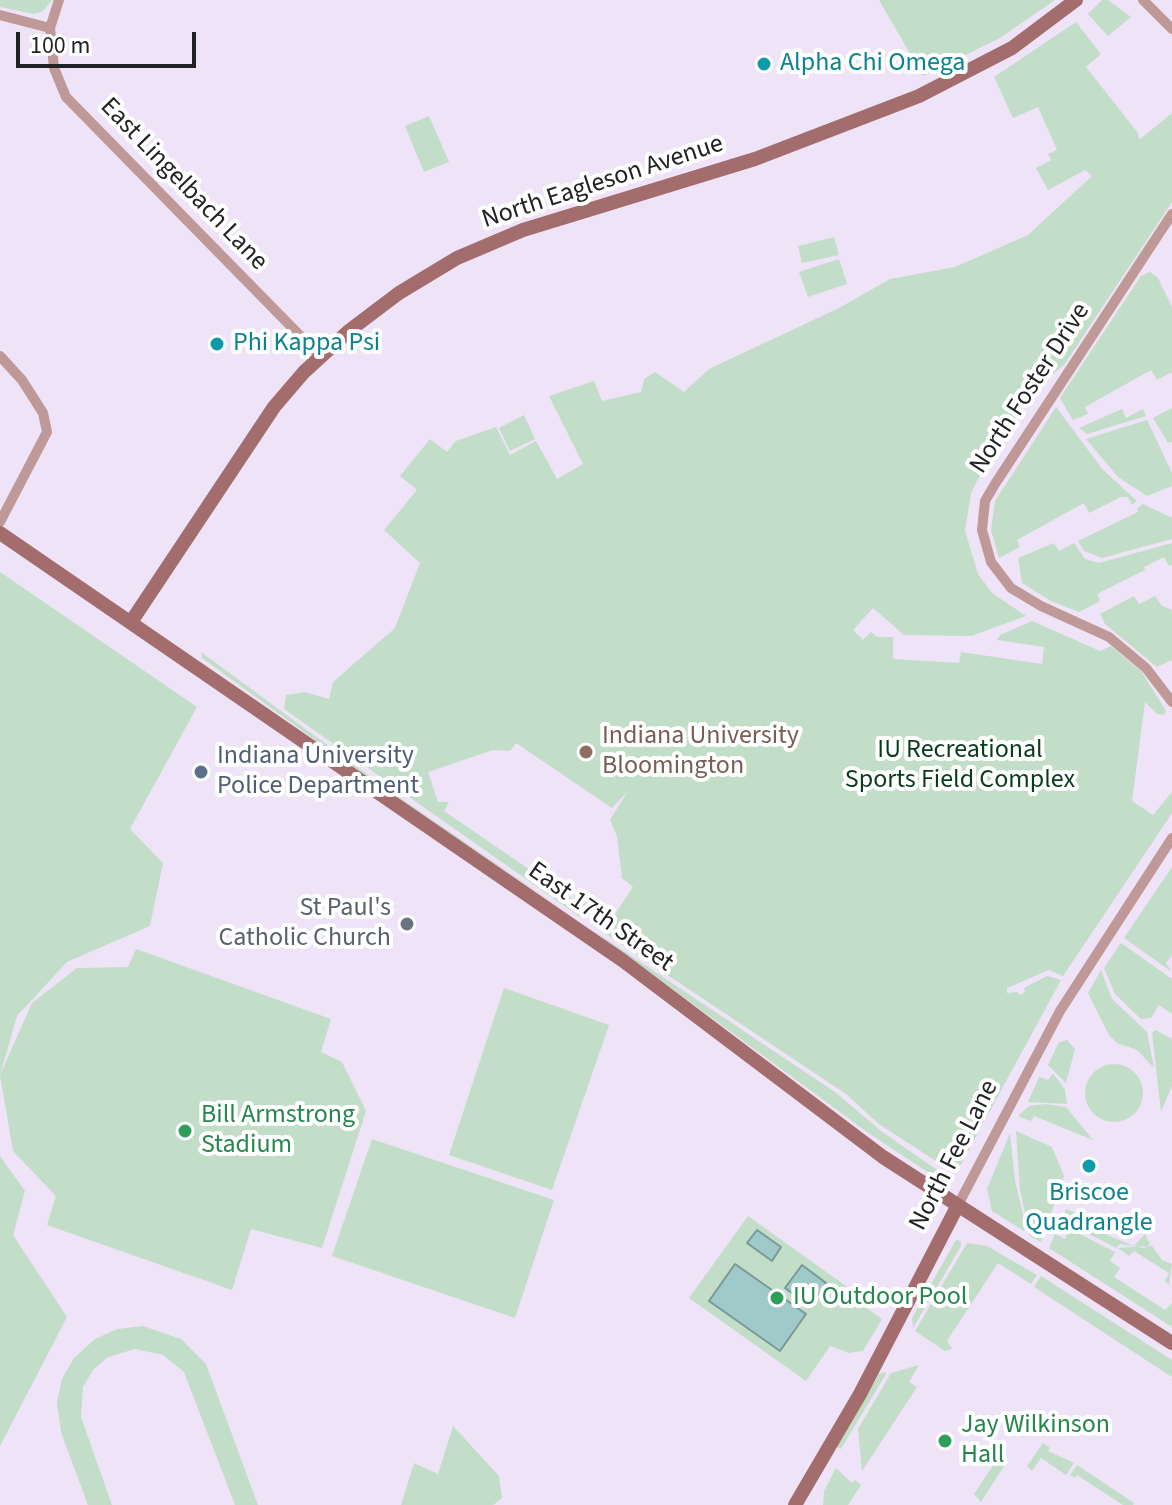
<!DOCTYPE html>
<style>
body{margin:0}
#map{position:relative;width:1172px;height:1505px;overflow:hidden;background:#f1f1fb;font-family:"Source Sans 3",sans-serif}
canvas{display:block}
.scale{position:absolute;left:16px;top:32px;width:180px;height:36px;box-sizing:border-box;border:4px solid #212225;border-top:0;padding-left:10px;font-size:24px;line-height:28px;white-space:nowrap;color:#212225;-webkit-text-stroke:6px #fff;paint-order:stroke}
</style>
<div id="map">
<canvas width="1172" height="1505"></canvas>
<div class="scale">100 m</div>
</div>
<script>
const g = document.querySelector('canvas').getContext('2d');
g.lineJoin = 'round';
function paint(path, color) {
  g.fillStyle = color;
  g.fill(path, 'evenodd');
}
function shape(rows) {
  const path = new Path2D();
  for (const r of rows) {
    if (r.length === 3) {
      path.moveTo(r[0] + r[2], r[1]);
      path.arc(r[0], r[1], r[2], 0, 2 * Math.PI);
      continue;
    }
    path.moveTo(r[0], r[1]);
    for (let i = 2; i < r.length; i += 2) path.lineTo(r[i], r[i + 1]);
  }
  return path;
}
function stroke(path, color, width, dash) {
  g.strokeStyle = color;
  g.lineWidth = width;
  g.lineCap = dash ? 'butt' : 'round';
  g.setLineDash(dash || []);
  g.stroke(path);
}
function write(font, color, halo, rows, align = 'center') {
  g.font = font + ' "Source Sans 3",sans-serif';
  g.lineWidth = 8;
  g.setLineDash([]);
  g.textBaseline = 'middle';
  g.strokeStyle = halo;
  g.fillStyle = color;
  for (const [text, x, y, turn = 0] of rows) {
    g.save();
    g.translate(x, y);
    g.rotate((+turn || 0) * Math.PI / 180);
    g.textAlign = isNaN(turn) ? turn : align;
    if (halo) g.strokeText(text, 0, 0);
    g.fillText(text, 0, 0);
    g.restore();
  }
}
paint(shape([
 [0,0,1172,0,1172,1505,0,1505]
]), '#efe3f7');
paint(shape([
 [0,0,52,0,43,11,34,14,0,7],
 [879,0,1055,0,1000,38,923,76],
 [1102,0,1108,0,1131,17,1108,36,1088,14],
 [1076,22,1101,54,1086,67,1138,133,1139,140,1172,113,1172,202,1064,365,1044,381,1040,379,983,469,971,493,965,531,978,574,992,593,1026,616,971,636,904,635,873,608,853,630,863,640,871,632,877,637,893,637,893,659,959,663,961,652,1042,664,1044,647,997,640,1000,635,1032,621,1100,651,1111,646,1141,671,1166,711,1164,715,1157,714,1145,702,1132,801,1153,815,1172,792,1172,813,1063,976,1049,970,1007,988,1007,993,1017,992,1020,995,1025,992,1024,988,1047,976,1061,980,959,1168,951,1165,945,1167,879,1124,846,1094,603,932,633,887,622,878,617,836,610,820,628,791,612,808,516,743,510,751,493,750,428,772,438,802,449,802,444,811,533,872,539,864,571,887,567,895,582,905,591,900,580,917,284,709,286,695,305,692,329,699,333,682,395,628,420,563,384,530,417,490,400,476,430,439,447,452,456,441,496,427,510,455,536,441,557,479,583,464,549,396,594,381,602,401,641,392,644,379,655,372,684,392,709,369,839,308,890,279,955,267,1028,235,1092,176,1085,170,1048,190,1036,168,1051,160,1048,154,1057,150,1038,107,1013,118,994,77],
 [429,116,449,162,424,172,405,126],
 [834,237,839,255,802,263,798,246],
 [839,259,847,284,808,297,799,272],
 [1150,272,1158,278,1172,307,1172,372,1157,380,1151,370,1085,407,1088,414,1073,420,1060,398,1141,276],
 [1056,407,1103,470,1137,501,1132,505,1128,497,1121,497,1089,513,1084,503,1017,540,1020,547,999,558,991,530,995,501],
 [1172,408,1172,442,1168,443,1153,418],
 [1122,409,1126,418,1143,409,1146,416,1087,434,1079,428],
 [524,415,535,439,510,451,499,428],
 [1147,420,1172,473,1172,486,1147,496,1118,477,1086,439],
 [1143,504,1172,518,1172,539,1102,558,1084,551,1078,541,1138,512,1137,508],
 [1054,543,1059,551,1074,543,1085,559,1099,563,1172,543,1172,565,1169,566,1164,557,1144,567,1145,570,1097,594,1100,601,1079,612,1051,601,1022,583,1018,558],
 [0,572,197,707,130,829,163,863,150,926,67,962,17,1016,0,1075,32,1003,77,968,128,967,136,949,331,1019,321,1052,342,1062,366,1111,322,1248,251,1229,232,1290,47,1225,56,1196,13,1151,0,1075],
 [1134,596,1139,604,1155,596,1162,606,1172,610,1172,660,1157,667,1105,624,1100,614],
 [201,652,387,789,576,918,373,782,202,658],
 [1172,867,1172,955,1166,963,1172,972,1124,938],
 [591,929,835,1092,881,1131,943,1174,940,1177,926,1171,867,1132],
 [1121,943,1172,979,1172,1014,1159,1005,1151,1018,1141,1019,1115,994,1104,968],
 [1101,970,1112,999,1147,1032,1154,1068,1137,1050,1117,1043,1109,1035,1088,993],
 [504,988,609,1025,552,1190,449,1155],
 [1155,1030,1172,1039,1172,1086,1161,1112,1152,1033],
 [1067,1040,1075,1049,1066,1083,1048,1065,1059,1042],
 [1114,1093,29],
 [1053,1073,1065,1090,1067,1104,1028,1102,1039,1077,1048,1080],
 [1046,1104,1066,1107,1093,1140,1034,1116,1031,1121,1018,1116,1029,1106],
 [1016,1131,1052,1147,1064,1176,1041,1242,1030,1236,1020,1190],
 [1010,1133,1015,1181,1026,1227,1024,1231,992,1211,987,1189],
 [372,1139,554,1200,515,1318,332,1256],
 [0,1156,25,1191,13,1235,67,1317,0,1446],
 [1066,1209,1107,1226,1107,1235,1134,1246,1145,1234,1150,1244,1144,1248,1120,1244,1116,1248,1062,1220],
 [748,1216,864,1299,861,1304,882,1319,863,1351,849,1353,830,1346,806,1381,689,1298],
 [1070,1229,1115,1252,1110,1261,1120,1268,1114,1277,1165,1310,1172,1303,1172,1327,1049,1248,1055,1234,1065,1239],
 [956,1240,961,1241,961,1246,913,1328,912,1318],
 [967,1243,987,1246,1037,1275,1031,1284,998,1263,947,1341,952,1349,945,1351,915,1331],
 [1152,1246,1162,1260,1172,1264,1169,1285,1165,1281,1169,1273,1134,1251,1129,1256,1118,1248],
 [1041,1276,1172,1360,1172,1377,1034,1287],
 [143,1326,181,1339,206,1364,258,1505,235,1505,184,1372,163,1355,135,1349,108,1357,93,1370,83,1387,81,1417,112,1505,88,1505,61,1432,57,1402,62,1379,74,1358,95,1339,117,1329],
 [919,1365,909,1382,917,1387,862,1471,858,1429,891,1373],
 [884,1372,886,1374,841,1449,837,1447,879,1374],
 [453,1426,499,1476,502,1498,493,1505,401,1505,414,1463,438,1474],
 [1043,1443,1050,1448,1048,1451,1074,1463,1066,1475,1041,1458,1032,1471,1027,1466],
 [998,1458,1006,1463,981,1502,974,1494],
 [1077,1465,1134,1503,1133,1505,1123,1505,1077,1475,1075,1478,1070,1475],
 [836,1468,852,1483,855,1480,861,1485,848,1505,823,1505,824,1491]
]), '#c2dec8');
const water = shape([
 [757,1230,781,1247,772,1261,747,1243,757,1230],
 [735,1264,806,1314,780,1351,709,1301,735,1264],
 [802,1265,826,1283,810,1306,785,1288,802,1265]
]);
paint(water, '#a0caca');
stroke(water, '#7a9898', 2);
stroke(shape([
 [59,0,50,28,54,68,66,97,321,357],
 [1143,0,1172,29],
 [0,15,50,28],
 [1172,214,995,484,985,501,982,530,991,562,1011,588,1041,606,1109,637,1146,668,1172,702],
 [0,356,22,380,43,413,47,432,0,522],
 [958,1205,1060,1011,1172,838]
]), '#bf9898', 10);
stroke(shape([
 [0,533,622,960,883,1157,1172,1343],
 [131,622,274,407,304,372,350,330,399,293,457,258,523,230,755,159,919,96,1012,48,1076,0],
 [795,1505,860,1394,958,1205]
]), '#a36c6d', 14);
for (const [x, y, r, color] of [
 [764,64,8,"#0f9aa8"],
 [217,344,8,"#0f9aa8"],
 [586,752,8,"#8d6e63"],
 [201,772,8,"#5c6f8a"],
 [407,924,8,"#6b7280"],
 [185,1131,8,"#2e9e5b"],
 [1089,1166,8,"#0f9aa8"],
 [777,1298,8,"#2e9e5b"],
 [945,1441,8,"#2e9e5b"]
]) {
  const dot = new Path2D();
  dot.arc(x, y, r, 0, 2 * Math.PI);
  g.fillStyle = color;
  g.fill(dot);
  stroke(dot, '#fff', 3);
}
write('26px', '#0d838f', '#fff', [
 ["Alpha Chi Omega",780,64],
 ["Phi Kappa Psi",233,344],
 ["Briscoe",1089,1194,"center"],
 ["Quadrangle",1089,1224,"center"]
], 'left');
write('26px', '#212225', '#fff', [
 ["North Eagleson Avenue",603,183,-18],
 ["East Lingelbach Lane",183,185,46],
 ["North Foster Drive",1031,389,-57],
 ["East 17th Street",600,918,35],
 ["North Fee Lane",955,1156,-63]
]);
write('26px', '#785e54', '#fff', [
 ["Indiana University",602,737],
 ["Bloomington",602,767]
], 'left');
write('26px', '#093b1d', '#fff', [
 ["IU Recreational",960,751],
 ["Sports Field Complex",960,781]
]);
write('26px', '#4e5e75', '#fff', [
 ["Indiana University",217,757],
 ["Police Department",217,787]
], 'left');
write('26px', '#5b616d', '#fff', [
 ["St Paul's",391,909],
 ["Catholic Church",391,939]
], 'right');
write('26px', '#27864d', '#fff', [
 ["Bill Armstrong",201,1116],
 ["Stadium",201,1146],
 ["IU Outdoor Pool",793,1298],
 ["Jay Wilkinson",961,1426],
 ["Hall",961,1456]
], 'left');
</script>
